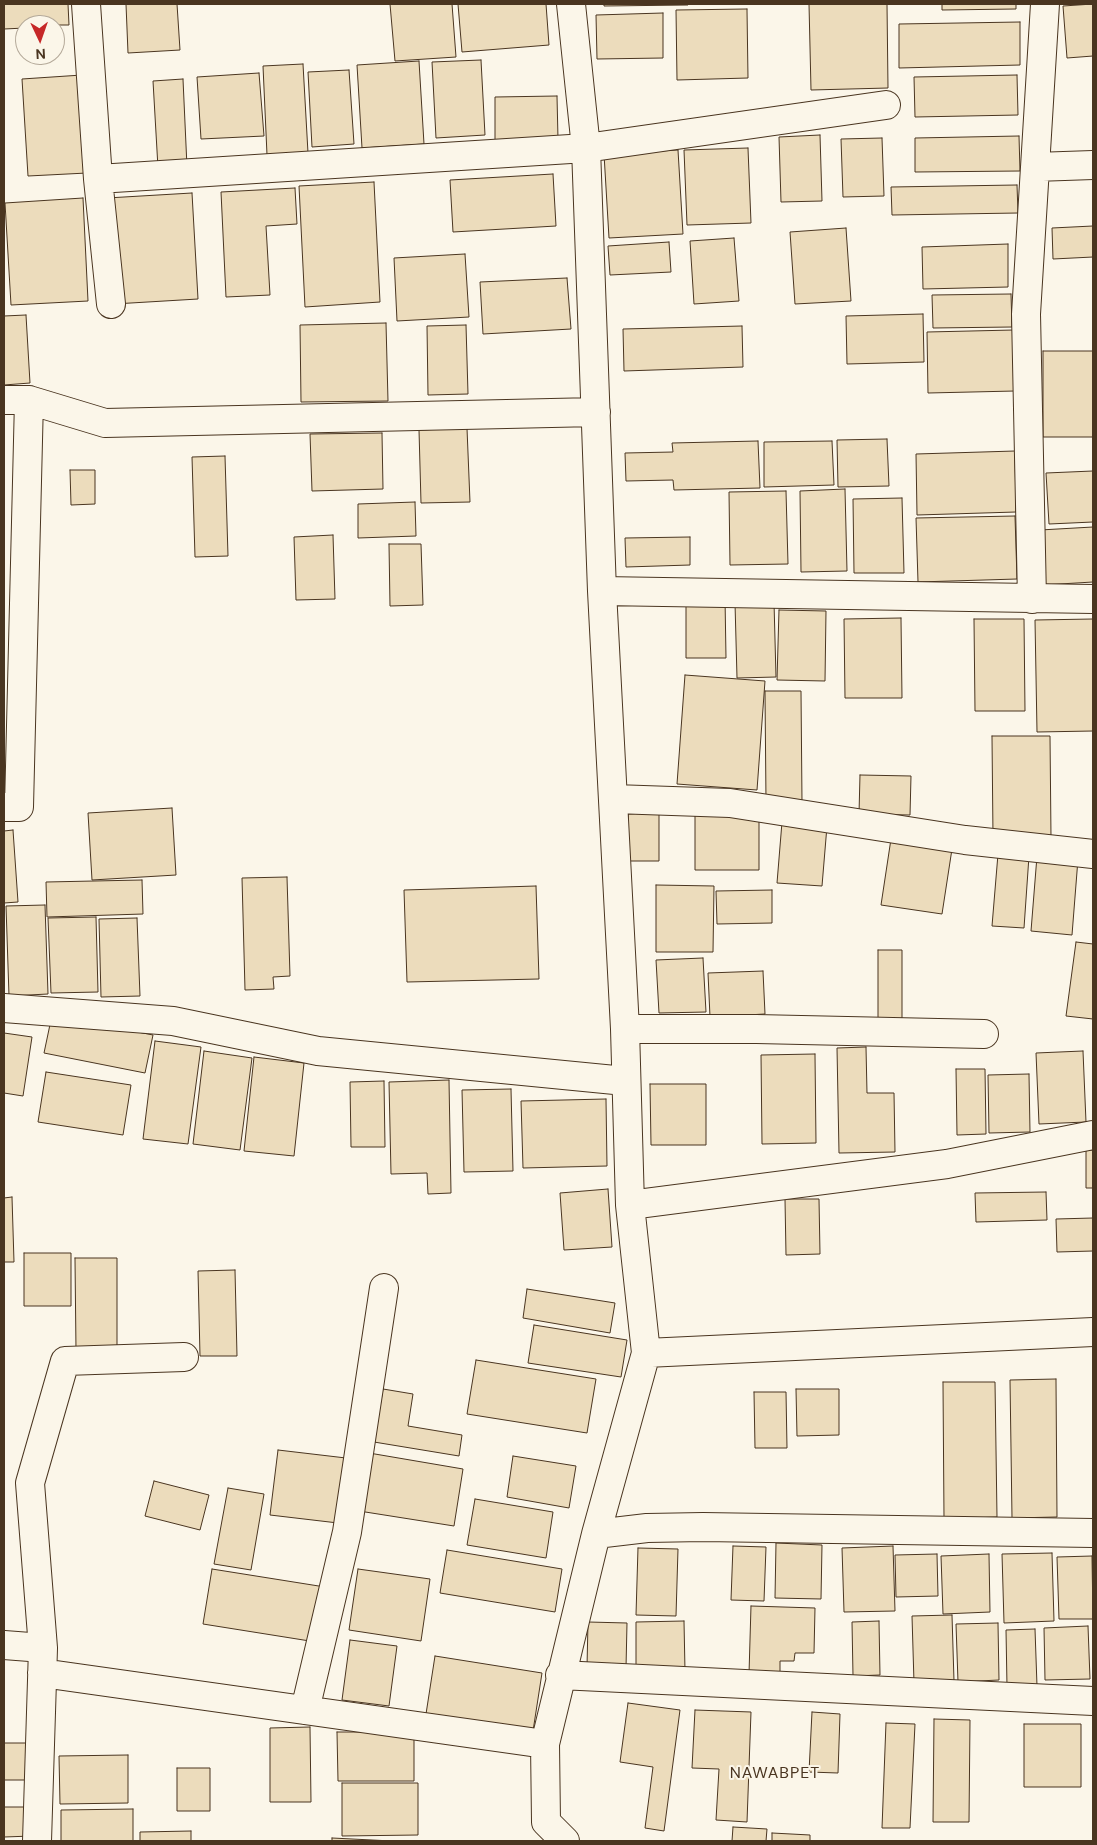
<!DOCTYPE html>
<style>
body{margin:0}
#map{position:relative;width:1097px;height:1845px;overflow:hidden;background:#fbf6e9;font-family:"DM Sans",sans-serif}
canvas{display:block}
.frame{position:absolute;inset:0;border:5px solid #4a3520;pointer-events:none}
.north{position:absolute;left:15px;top:15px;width:50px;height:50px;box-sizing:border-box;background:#fbf6e9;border:1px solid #b4a999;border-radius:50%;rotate:177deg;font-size:14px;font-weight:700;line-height:20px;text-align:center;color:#4a3520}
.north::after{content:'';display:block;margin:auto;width:18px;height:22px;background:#c62828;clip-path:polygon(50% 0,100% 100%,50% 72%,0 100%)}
</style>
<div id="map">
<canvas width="1097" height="1845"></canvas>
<div class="frame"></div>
<div class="north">N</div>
</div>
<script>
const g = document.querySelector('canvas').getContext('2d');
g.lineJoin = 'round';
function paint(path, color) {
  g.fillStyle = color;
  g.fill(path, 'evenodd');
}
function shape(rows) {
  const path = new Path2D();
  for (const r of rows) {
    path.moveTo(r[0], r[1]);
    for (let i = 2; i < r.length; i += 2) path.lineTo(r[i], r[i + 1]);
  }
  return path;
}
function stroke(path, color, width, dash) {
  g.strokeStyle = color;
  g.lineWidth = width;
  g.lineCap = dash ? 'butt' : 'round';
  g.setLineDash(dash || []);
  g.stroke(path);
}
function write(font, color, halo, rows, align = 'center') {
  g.font = font + ' "DM Sans",sans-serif';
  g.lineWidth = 4;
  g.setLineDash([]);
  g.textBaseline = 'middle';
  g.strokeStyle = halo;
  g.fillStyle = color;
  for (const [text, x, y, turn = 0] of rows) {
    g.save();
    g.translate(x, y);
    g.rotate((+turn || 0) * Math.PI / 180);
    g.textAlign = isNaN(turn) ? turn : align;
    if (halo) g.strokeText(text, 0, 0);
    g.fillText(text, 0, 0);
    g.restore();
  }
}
const building = shape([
 [4,4,68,4,69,25,25,25,25,28,4,29,4,4],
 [126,4,177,4,180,50,128,53,126,4],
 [390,4,452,4,456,57,395,61,390,4],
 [458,4,546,4,549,45,462,52,458,4],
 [604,4,688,4,688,5,604,6,604,4],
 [809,4,887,4,888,88,811,90,809,4],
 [942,4,1016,4,1016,9,942,10,942,4],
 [1093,4,1093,56,1067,58,1063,6,1093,4],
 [747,9,748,78,677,80,676,10,747,9],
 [663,13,663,58,597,59,596,15,663,13],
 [1020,22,1020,65,899,68,899,24,1020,22],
 [481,60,485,135,436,138,432,62,481,60],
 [419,61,424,144,362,148,357,65,419,61],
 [303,64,308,153,267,155,263,66,303,64],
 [349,70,354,144,312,147,308,72,349,70],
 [259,73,264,136,201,139,197,77,259,73],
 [82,75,87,173,28,176,22,79,82,75],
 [1017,75,1018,115,915,117,914,77,1017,75],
 [183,79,187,167,158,168,153,81,183,79],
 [557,96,558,139,495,140,495,97,557,96],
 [820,135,822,201,781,202,779,137,820,135],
 [1019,136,1020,171,915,172,915,138,1019,136],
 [882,138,884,196,843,197,841,139,882,138],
 [748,148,751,223,687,225,684,150,748,148],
 [678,150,683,234,609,238,604,154,678,150],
 [553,174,556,226,453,232,450,180,553,174],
 [374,182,380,302,305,307,299,186,374,182],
 [1017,185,1018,213,892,215,891,187,1017,185],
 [295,188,297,224,266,226,270,295,226,297,221,192,295,188],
 [192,193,198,299,114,304,107,198,192,193],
 [83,198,88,301,11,305,5,203,83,198],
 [1093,226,1093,257,1053,259,1052,228,1093,226],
 [846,228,851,301,795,304,790,232,846,228],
 [734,238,739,301,694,304,690,241,734,238],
 [669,242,671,272,610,275,608,246,669,242],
 [1008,244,1008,287,923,289,922,247,1008,244],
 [465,254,469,317,397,321,394,258,465,254],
 [567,278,571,329,483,334,480,282,567,278],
 [1011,294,1012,327,933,328,932,295,1011,294],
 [923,314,924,362,847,364,846,316,923,314],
 [26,315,30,383,4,385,4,316,26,315],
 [386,323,388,401,301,402,300,325,386,323],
 [466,325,468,394,428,395,427,326,466,325],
 [742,326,743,367,624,371,623,329,742,326],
 [1014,330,1015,391,928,393,927,332,1014,330],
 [1043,351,1093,351,1093,437,1043,437,1043,351],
 [467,428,470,502,421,503,419,430,467,428],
 [382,433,383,489,312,491,310,434,382,433],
 [887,439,889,486,838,487,837,440,887,439],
 [758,441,760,488,674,490,673,480,626,481,625,453,673,452,672,443,758,441],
 [832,441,834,485,764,487,764,442,832,441],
 [1015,451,1016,512,917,515,916,454,1015,451],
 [225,456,228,556,195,557,192,457,225,456],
 [70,470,95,470,95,504,71,505,70,470],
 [1093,471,1093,522,1049,524,1046,473,1093,471],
 [845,489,847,571,801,572,800,491,845,489],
 [786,491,788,564,730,565,729,492,786,491],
 [902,498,904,573,854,573,853,499,902,498],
 [415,502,416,536,358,538,358,504,415,502],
 [1015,516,1017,579,918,582,916,518,1015,516],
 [1093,527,1093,582,1043,585,1040,530,1093,527],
 [333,535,335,599,296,600,294,537,333,535],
 [690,537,690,565,626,567,625,538,690,537],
 [389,544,421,544,423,605,390,606,389,544],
 [725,597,726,658,686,658,686,598,725,597],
 [774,602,776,677,737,678,735,603,774,602],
 [779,610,826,611,825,681,777,680,779,610],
 [901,618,902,698,845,698,844,619,901,618],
 [974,619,1024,619,1025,711,975,711,974,619],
 [1093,619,1093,731,1037,732,1035,620,1093,619],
 [685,675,765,681,757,790,677,784,685,675],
 [765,691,801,691,802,802,766,802,765,691],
 [992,736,1050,736,1051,837,993,837,992,736],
 [860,775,911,776,910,815,859,814,860,775],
 [172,808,176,875,92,880,88,813,172,808],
 [628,810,659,811,659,861,628,861,628,810],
 [695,813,759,813,759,870,695,870,695,813],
 [782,822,827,826,822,886,777,883,782,822],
 [13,830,18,902,4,903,4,831,13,830],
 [891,839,952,849,942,914,881,905,891,839],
 [998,854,1029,856,1024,928,992,926,998,854],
 [1037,856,1078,859,1072,935,1031,931,1037,856],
 [287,877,290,976,273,977,274,989,245,990,242,878,287,877],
 [142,880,143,914,47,917,46,882,142,880],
 [656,885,714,886,713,952,656,952,656,885],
 [536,886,539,979,407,982,404,890,536,886],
 [772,890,772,923,717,924,716,891,772,890],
 [45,905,48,994,9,996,6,906,45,905],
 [96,917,98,992,51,993,48,918,96,917],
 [137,918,140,996,101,997,99,919,137,918],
 [1076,942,1093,944,1093,1019,1066,1016,1076,942],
 [878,950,902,950,902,1022,878,1022,878,950],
 [703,958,706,1012,659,1013,656,960,703,958],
 [763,971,765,1014,710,1017,708,973,763,971],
 [52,1015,153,1035,145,1073,44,1053,52,1015],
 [4,1033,32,1037,23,1096,4,1093,4,1033],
 [155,1041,201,1047,188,1144,143,1139,155,1041],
 [866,1047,867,1093,894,1093,895,1152,839,1153,837,1048,866,1047],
 [204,1051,252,1058,240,1150,193,1144,204,1051],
 [1083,1051,1086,1122,1039,1124,1036,1053,1083,1051],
 [815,1054,816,1143,762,1144,761,1055,815,1054],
 [254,1057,304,1063,294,1156,244,1151,254,1057],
 [956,1069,985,1069,986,1134,957,1135,956,1069],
 [46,1072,131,1085,123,1135,38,1122,46,1072],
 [1029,1074,1030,1132,989,1133,988,1075,1029,1074],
 [449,1080,451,1193,428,1194,427,1173,391,1174,389,1082,449,1080],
 [384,1081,385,1147,351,1147,350,1082,384,1081],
 [650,1084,706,1084,706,1145,651,1145,650,1084],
 [511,1089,513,1171,464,1172,462,1090,511,1089],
 [606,1099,607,1166,523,1168,521,1101,606,1099],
 [1086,1150,1093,1150,1093,1188,1086,1188,1086,1150],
 [608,1189,612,1247,564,1250,560,1193,608,1189],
 [1046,1192,1047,1220,976,1222,975,1193,1046,1192],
 [12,1197,14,1262,4,1262,4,1198,12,1197],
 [785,1199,819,1199,820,1254,786,1255,785,1199],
 [1093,1218,1093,1251,1057,1252,1056,1219,1093,1218],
 [24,1253,71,1253,71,1306,24,1306,24,1253],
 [75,1258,117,1258,117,1352,76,1351,75,1258],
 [235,1270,237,1356,200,1356,198,1271,235,1270],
 [527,1289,615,1303,610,1333,523,1318,527,1289],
 [534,1325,627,1340,621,1377,528,1363,534,1325],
 [476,1360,596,1379,587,1433,467,1414,476,1360],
 [1056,1379,1057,1517,1012,1518,1010,1380,1056,1379],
 [943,1382,995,1382,997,1517,944,1519,943,1382],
 [383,1389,413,1394,408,1426,462,1435,459,1456,374,1442,383,1389],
 [796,1389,839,1389,839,1435,797,1436,796,1389],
 [754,1392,786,1392,787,1448,755,1448,754,1392],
 [278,1450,346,1458,338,1523,270,1515,278,1450],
 [369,1453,463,1469,454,1526,359,1511,369,1453],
 [513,1456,576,1466,569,1508,507,1497,513,1456],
 [154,1481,209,1495,200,1530,145,1516,154,1481],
 [228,1488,264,1494,251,1570,214,1564,228,1488],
 [475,1499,553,1512,546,1558,467,1545,475,1499],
 [776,1543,822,1545,821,1599,775,1598,776,1543],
 [733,1546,766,1547,764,1601,731,1600,733,1546],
 [893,1546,895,1611,844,1612,842,1548,893,1546],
 [638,1548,678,1549,676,1616,636,1615,638,1548],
 [447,1550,562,1569,555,1612,440,1593,447,1550],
 [1052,1553,1054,1621,1004,1623,1002,1554,1052,1553],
 [937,1554,938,1596,896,1597,895,1555,937,1554],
 [989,1554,990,1612,943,1614,941,1556,989,1554],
 [1092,1556,1093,1619,1059,1619,1057,1557,1092,1556],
 [212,1569,325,1587,316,1642,203,1624,212,1569],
 [358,1569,430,1579,421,1641,349,1630,358,1569],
 [751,1606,815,1608,814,1653,795,1653,794,1661,780,1661,780,1674,749,1674,751,1606],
 [952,1615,954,1681,914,1683,912,1616,952,1615],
 [684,1621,685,1671,636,1671,636,1622,684,1621],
 [879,1621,880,1675,853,1676,852,1622,879,1621],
 [588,1622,627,1623,626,1668,587,1667,588,1622],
 [998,1623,999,1680,958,1682,956,1624,998,1623],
 [1088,1626,1090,1679,1045,1680,1044,1628,1088,1626],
 [1035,1629,1037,1686,1007,1687,1006,1630,1035,1629],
 [350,1640,397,1646,389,1706,342,1700,350,1640],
 [435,1656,542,1673,533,1731,426,1714,435,1656],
 [628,1703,680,1710,664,1831,645,1828,653,1767,620,1762,628,1703],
 [695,1710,751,1712,747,1822,716,1820,719,1769,692,1768,695,1710],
 [812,1712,840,1714,838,1773,809,1772,812,1712],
 [934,1719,970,1720,969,1822,933,1822,934,1719],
 [886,1723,915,1724,910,1828,882,1828,886,1723],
 [1024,1724,1081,1724,1081,1787,1024,1787,1024,1724],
 [310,1727,311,1802,270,1802,270,1728,310,1727],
 [337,1732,414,1732,414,1781,338,1781,337,1732],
 [4,1743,29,1743,30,1780,4,1780,4,1743],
 [128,1755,128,1803,60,1804,59,1756,128,1755],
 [177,1768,210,1768,210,1811,177,1811,177,1768],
 [342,1783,418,1783,418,1835,342,1836,342,1783],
 [4,1807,32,1807,32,1836,4,1837,4,1807],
 [133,1809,133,1841,61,1841,61,1810,133,1809],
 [733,1827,767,1829,766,1841,732,1841,733,1827],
 [191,1831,191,1841,140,1841,140,1832,191,1831],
 [772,1833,810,1835,810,1841,772,1841,772,1833],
 [332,1838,392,1841,332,1841,332,1838]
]);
paint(building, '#ecdcbc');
stroke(building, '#4a3520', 1);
const minor = shape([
 [86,4,98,179,111,304],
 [1035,167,1093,165],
 [98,179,586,148,886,105],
 [4,400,29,400,105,423,596,412],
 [602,591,1093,599],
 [1032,599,1026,314,1045,4],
 [614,799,730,803,965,840,1093,854],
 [4,807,19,807,29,400],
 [4,1008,173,1021,318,1051,625,1081],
 [625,1029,756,1029,984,1034],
 [630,1205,947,1164,1093,1135],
 [646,1353,1093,1332],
 [596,1534,647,1528,703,1527,1093,1533],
 [4,1645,43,1648],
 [42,1673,545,1744],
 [560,1675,1093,1701],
 [305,1710,347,1532,384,1288],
 [37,1841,43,1648,30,1483,65,1361,184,1357],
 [565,1841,546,1822,545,1744,596,1534,646,1353,630,1205,625,1029,602,591,586,148,571,4]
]);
stroke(minor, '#4a3520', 30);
stroke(minor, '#fbf6e9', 28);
g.letterSpacing = '1px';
write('16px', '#4a3520', '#fbf6e9', [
 ["NAWABPET",775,1774]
]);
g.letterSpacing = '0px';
</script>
